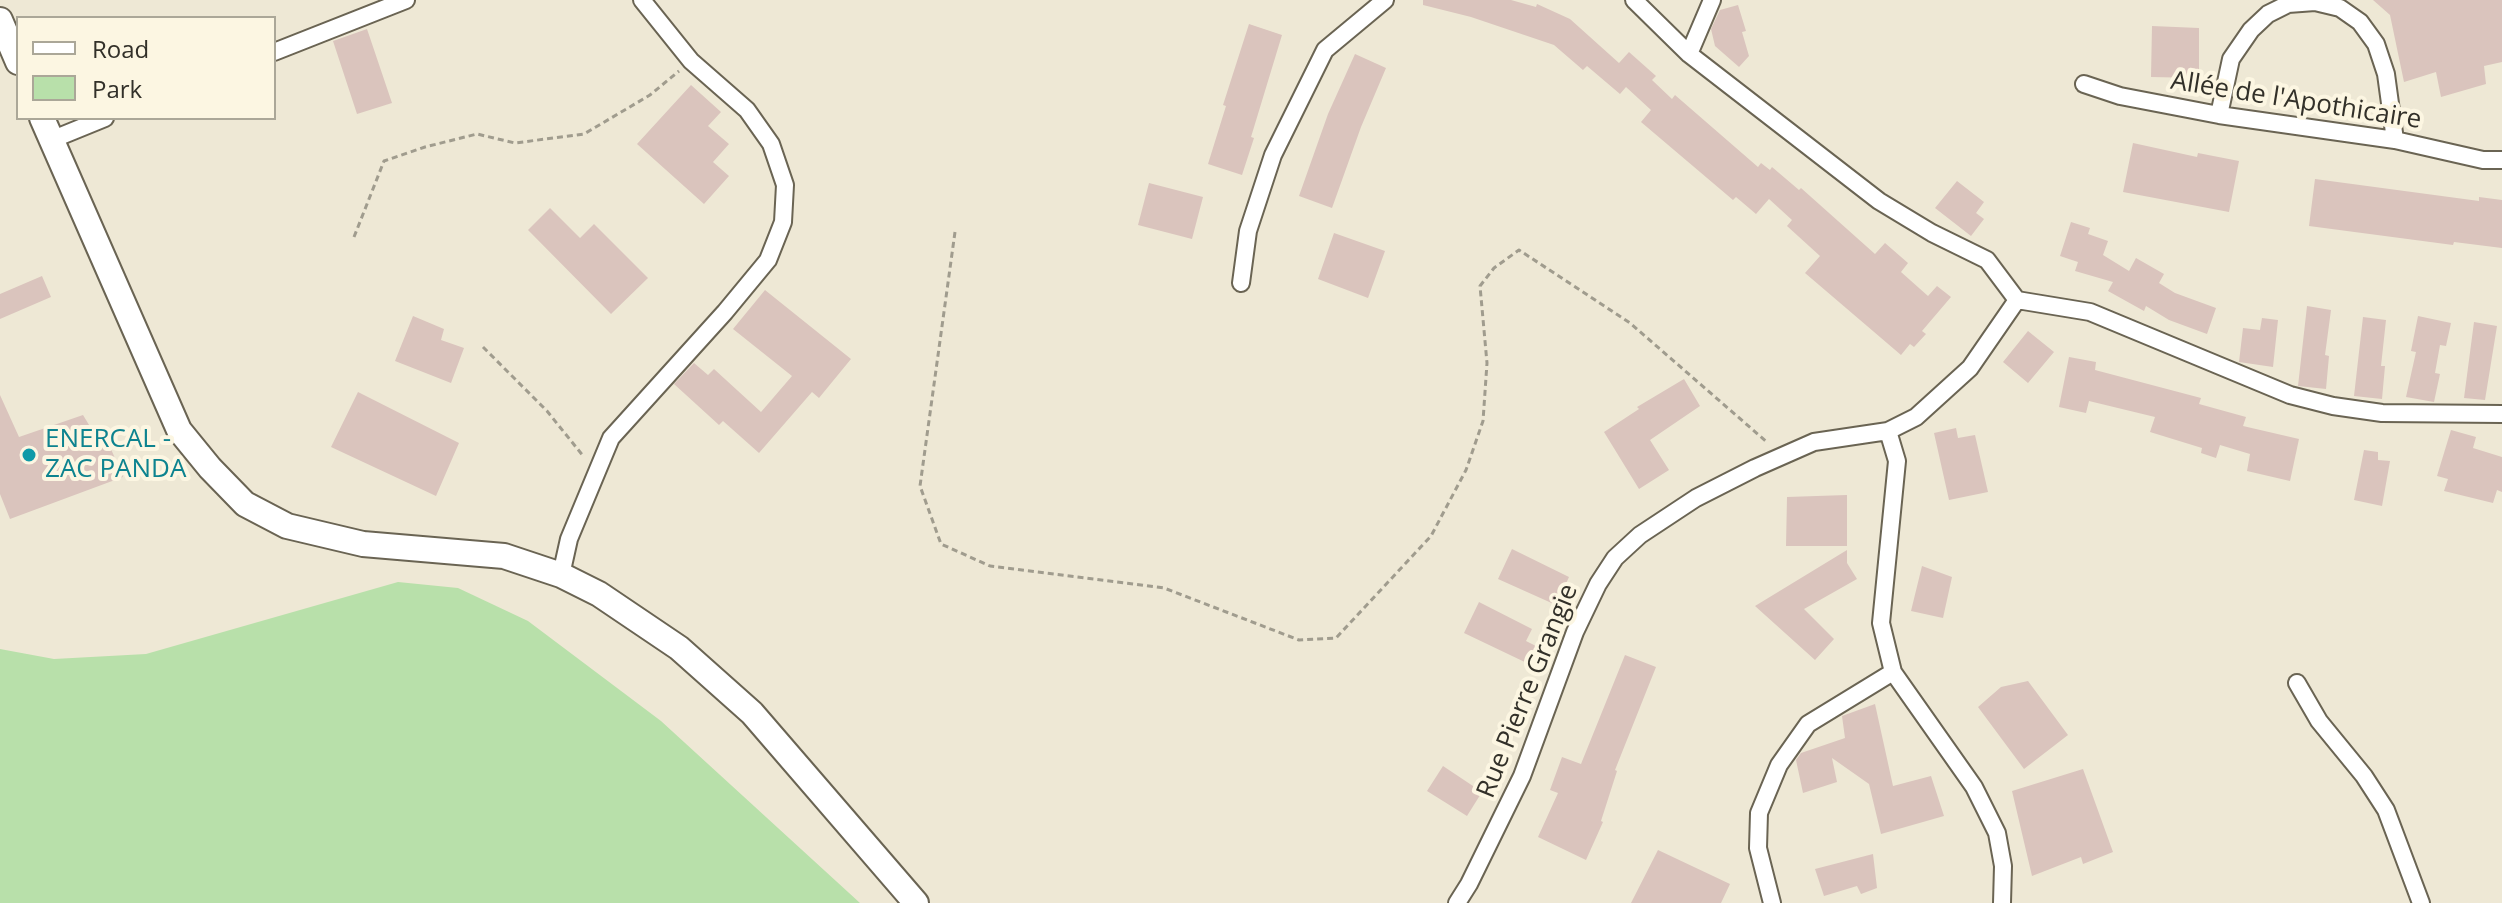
<!DOCTYPE html>
<meta charset="utf-8">
<style>
body{margin:0}
#map{position:relative;width:2502px;height:903px;overflow:hidden;background:#eee8d5;font-family:"Open Sans",sans-serif}
canvas{display:block}
.legend{position:absolute;left:16px;top:16px;width:260px;height:104px;box-sizing:border-box;background:#fcf6e2;border:2px solid #aba798;margin:0;padding:10px 14px;list-style:none;font-size:24px;color:#323029}
.legend li{display:flex;align-items:center;gap:16px;height:40px}
.legend b{width:40px;border:2px solid #aba798}
</style>
<div id="map">
<canvas width="2502" height="903"></canvas>
<ul class="legend">
<li><b style="height:10px;background:#fff"></b>Road</li>
<li><b style="height:22px;background:#b8e0aa"></b>Park</li>
</ul>
</div>
<script>
const g = document.querySelector('canvas').getContext('2d');
g.lineJoin = 'round';
function paint(path, color) {
  g.fillStyle = color;
  g.fill(path, 'evenodd');
}
function shape(rows) {
  const path = new Path2D();
  for (const r of rows) {
    path.moveTo(r[0], r[1]);
    for (let i = 2; i < r.length; i += 2) path.lineTo(r[i], r[i + 1]);
  }
  return path;
}
function stroke(path, color, width, dash) {
  g.strokeStyle = color;
  g.lineWidth = width;
  g.lineCap = dash ? 'butt' : 'round';
  g.setLineDash(dash || []);
  g.stroke(path);
}
function write(font, color, halo, rows, align = 'center') {
  g.font = font + ' "Open Sans",sans-serif';
  g.lineWidth = 8;
  g.setLineDash([]);
  g.textBaseline = 'middle';
  g.strokeStyle = halo;
  g.fillStyle = color;
  for (const [text, x, y, turn = 0] of rows) {
    g.save();
    g.translate(x, y);
    g.rotate((+turn || 0) * Math.PI / 180);
    g.textAlign = isNaN(turn) ? turn : align;
    if (halo) g.strokeText(text, 0, 0);
    g.fillText(text, 0, 0);
    g.restore();
  }
}
paint(shape([
 [398,582,458,588,528,621,661,721,860,903,0,903,0,649,54,659,146,654]
]), '#b8e0aa');
paint(shape([
 [1423,0,1511,0,1536,7,1537,4,1570,19,1619,63,1629,52,1656,76,1652,80,1672,99,1675,95,1758,167,1761,163,1770,170,1772,167,1799,190,1801,188,1875,254,1885,243,1908,263,1901,272,1928,296,1937,286,1951,297,1922,331,1926,334,1914,347,1910,344,1901,355,1805,273,1820,256,1787,226,1792,220,1769,199,1756,214,1736,197,1733,200,1641,122,1651,110,1626,87,1620,94,1587,66,1583,70,1554,45,1471,17,1423,5],
 [2373,0,2502,0,2502,62,2484,66,2486,84,2441,97,2436,72,2404,82,2390,15],
 [1738,5,1746,31,1742,32,1749,56,1739,67,1715,46,1711,29,1720,10],
 [1249,24,1282,35,1251,137,1254,138,1242,175,1208,164,1226,106,1223,105],
 [2152,26,2199,28,2199,78,2151,77],
 [367,29,392,103,357,114,333,41],
 [1355,54,1386,68,1361,127,1332,208,1299,196,1328,114],
 [691,85,721,112,708,126,729,144,713,162,729,176,704,204,637,144],
 [2133,143,2197,157,2198,153,2239,161,2229,212,2123,192],
 [2315,179,2479,201,2479,197,2502,200,2502,248,2454,242,2453,245,2309,226],
 [1957,181,1984,202,1976,213,1984,219,1971,236,1935,208],
 [1149,183,1203,197,1192,239,1138,225],
 [550,208,580,238,594,224,648,278,611,314,528,230],
 [2071,222,2090,228,2088,234,2108,241,2103,255,2129,271,2136,258,2164,274,2159,283,2175,293,2216,308,2207,334,2169,320,2146,306,2144,311,2108,291,2113,282,2075,271,2078,262,2060,256],
 [1334,233,1385,251,1368,298,1318,279],
 [42,276,51,297,0,319,0,294],
 [765,290,851,359,819,398,812,392,759,453,723,421,719,425,674,384,694,363,708,375,714,369,761,412,792,376,733,329],
 [2307,306,2331,310,2325,355,2329,356,2326,389,2298,386],
 [413,316,444,329,441,340,464,348,451,383,395,361],
 [2418,316,2451,323,2446,346,2440,345,2435,373,2440,374,2434,402,2406,397,2416,352,2411,351],
 [2363,317,2386,320,2381,366,2385,366,2382,399,2354,396],
 [2262,318,2278,320,2273,367,2239,362,2243,328,2260,330],
 [2474,322,2497,326,2485,400,2464,398],
 [2028,331,2054,352,2028,383,2003,362],
 [2069,357,2096,362,2095,370,2201,398,2199,404,2246,417,2243,426,2299,439,2290,481,2247,471,2250,454,2220,445,2216,458,2201,453,2202,448,2150,432,2155,417,2089,401,2086,413,2059,407],
 [1684,379,1700,406,1650,440,1669,470,1639,489,1604,432,1639,409,1637,407],
 [358,392,459,443,436,496,331,447],
 [0,395,19,437,83,415,97,438,105,435,123,477,10,519,0,494],
 [1956,428,1958,438,1975,435,1988,492,1949,500,1934,433],
 [2451,430,2476,437,2473,448,2502,457,2502,492,2497,490,2493,503,2444,491,2448,479,2437,476],
 [2364,450,2378,452,2378,460,2390,461,2382,506,2354,500],
 [1847,495,1847,546,1786,546,1787,497],
 [1512,549,1569,577,1556,605,1498,579],
 [1847,550,1847,563,1857,579,1804,609,1834,639,1815,660,1755,606],
 [1922,566,1952,577,1943,618,1911,611],
 [1479,602,1532,629,1526,641,1538,647,1531,665,1464,633],
 [1625,655,1656,667,1615,770,1617,771,1601,821,1603,822,1586,860,1538,837,1558,793,1550,790,1562,757,1581,764],
 [2028,681,2068,735,2024,769,1978,707,2001,687],
 [1875,704,1893,786,1931,776,1944,816,1881,834,1869,784,1832,758,1837,782,1803,793,1796,760,1801,753,1845,738,1842,716],
 [1443,766,1482,792,1467,816,1427,791],
 [2083,769,2113,852,2083,864,2081,857,2032,876,2012,791],
 [1658,850,1730,884,1721,903,1631,903],
 [1873,854,1877,888,1861,894,1857,886,1824,896,1815,869]
]), '#dac4bd');
const street = shape([
 [1634,0,1689,54,1879,201,1932,233,1987,260,2017,300,2090,312,2290,395,2333,406,2382,413,2502,414],
 [274,52,406,0],
 [1689,54,1712,0],
 [2084,84,2120,96,2219,115,2395,140,2483,160,2502,160],
 [2219,115,2231,59,2251,30,2268,14,2288,4,2315,2,2340,8,2360,22,2376,44,2386,74,2395,140],
 [51,140,105,118],
 [1241,283,1248,231,1273,155,1325,50,1385,0],
 [561,575,569,539,611,438,725,312,768,260,783,222,785,185,771,144,747,110,691,61,642,0],
 [2297,683,2319,721,2364,776,2386,810,2421,903],
 [1457,903,1469,884,1522,776,1575,632,1598,584,1615,558,1640,535,1696,498,1755,468,1814,442,1888,431],
 [1772,903,1758,848,1759,813,1779,765,1808,724,1893,672],
 [2002,903,2003,866,1997,833,1974,787,1893,672,1881,623,1897,461,1888,431,1916,417,1970,368,2017,300]
]);
const secondary = shape([
 [0,20,18,62],
 [42,118,179,430,210,468,245,504,287,526,363,544,504,556,561,575,599,594,679,648,752,713,916,903]
]);
stroke(street, '#6a6453', 20);
stroke(secondary, '#6a6453', 28);
stroke(shape([
 [955,232,920,486,941,544,990,566,1164,588,1299,640,1336,638,1431,536,1466,470,1483,421,1487,363,1480,286,1494,268,1519,250,1630,323,1768,443],
 [354,237,384,161,425,147,477,134,515,143,584,134,650,95,679,71],
 [483,347,547,411,584,457]
]), '#a09c8e', 3, [6, 4]);
stroke(street, '#fff', 16);
stroke(secondary, '#fff', 24);
for (const [x, y, r, color] of [
 [29,455,8,"#0f9aa8"]
]) {
  const dot = new Path2D();
  dot.arc(x, y, r, 0, 2 * Math.PI);
  g.fillStyle = color;
  g.fill(dot);
  stroke(dot, '#fcf6e2', 3);
}
write('26px', '#323029', '#fcf6e2', [
 ["Allée de l'Apothicaire",2296,101,9],
 ["Rue Pierre Grangie",1528,691,-68]
]);
write('26px', '#0d838f', '#fcf6e2', [
 ["ENERCAL -",45,440],
 ["ZAC PANDA",45,470]
], 'left');
</script>
